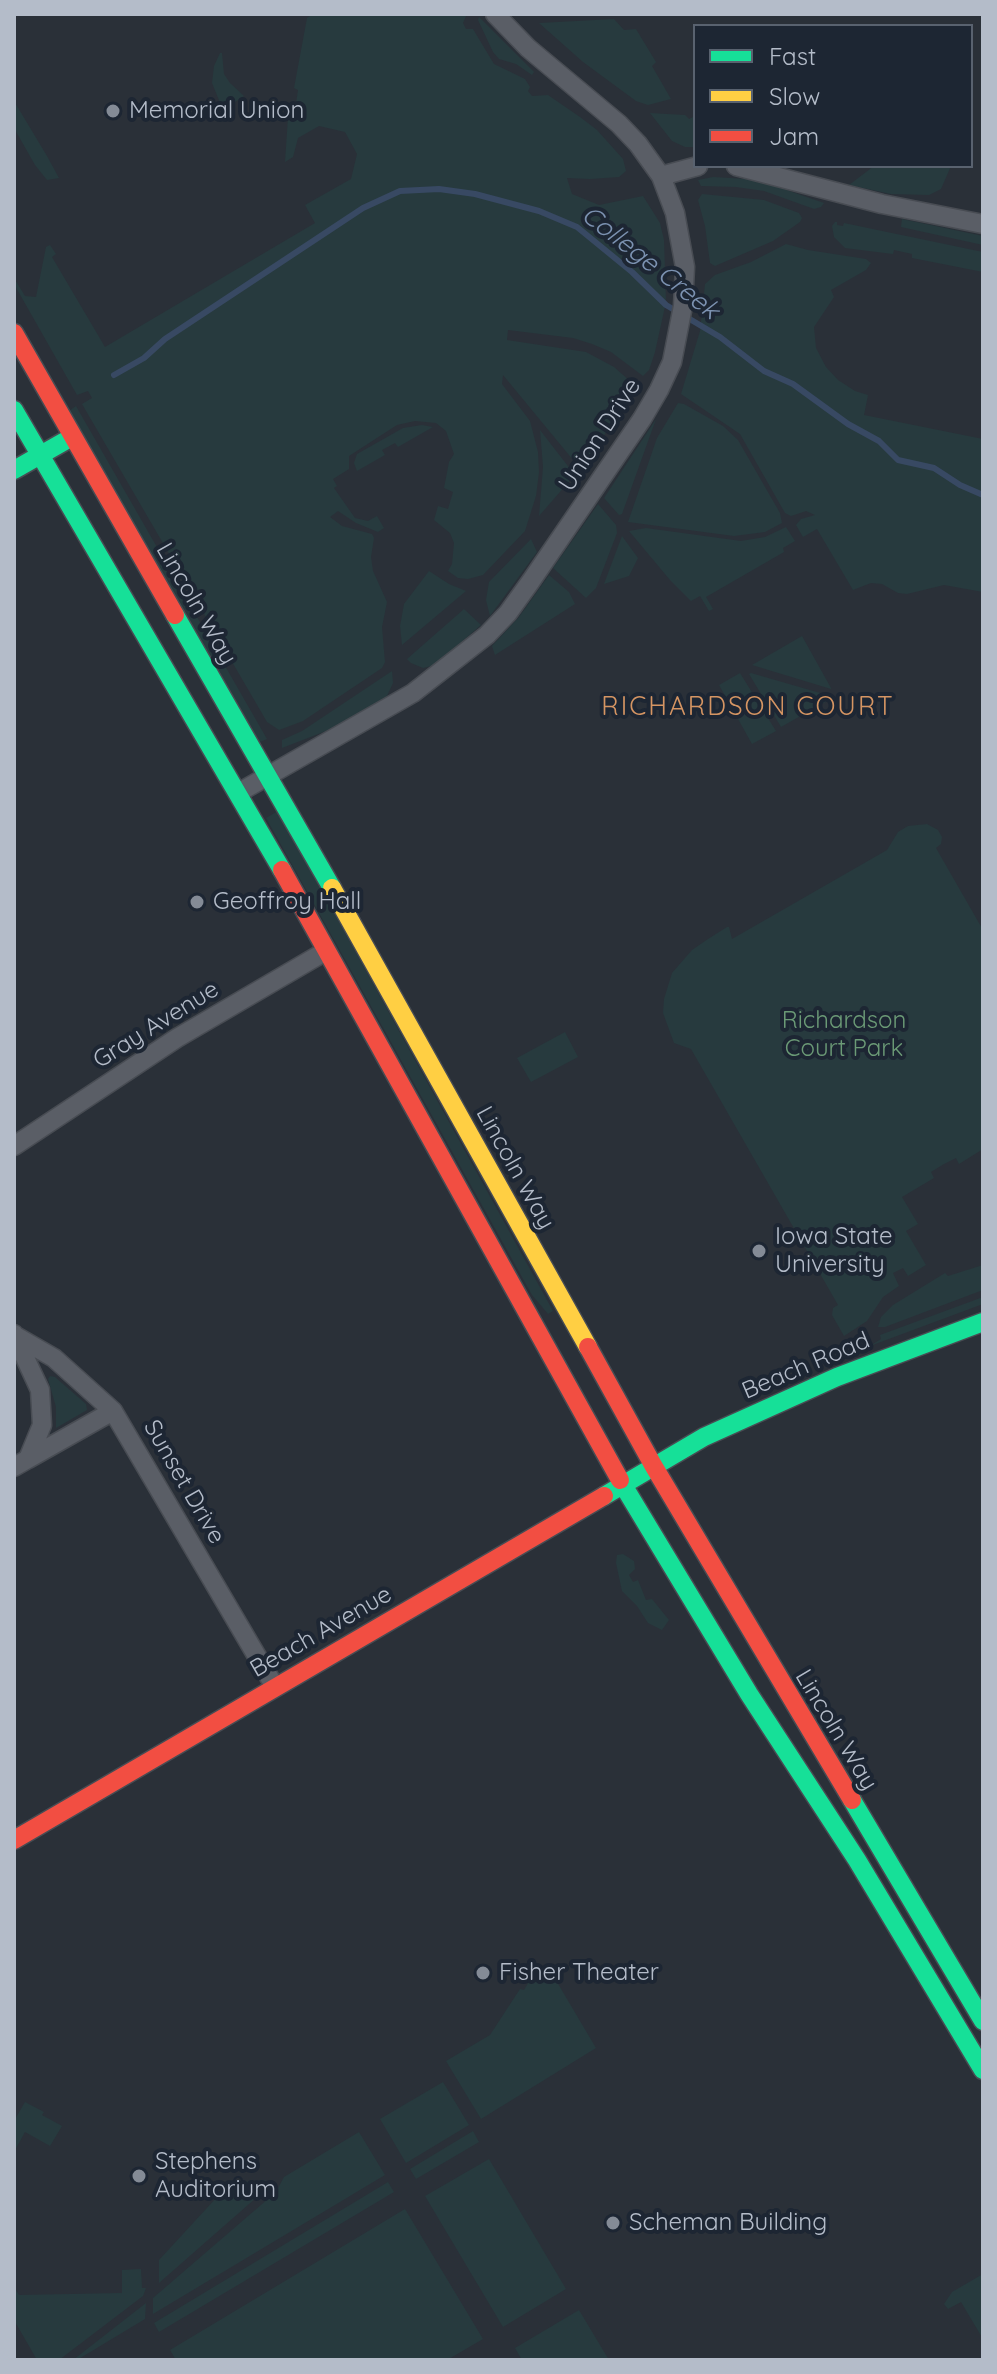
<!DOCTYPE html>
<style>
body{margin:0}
#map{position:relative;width:997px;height:2374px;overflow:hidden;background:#2a3038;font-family:Quicksand,sans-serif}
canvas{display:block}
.frame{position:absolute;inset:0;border:16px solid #b4bcc9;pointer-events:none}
.legend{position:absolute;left:693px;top:24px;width:280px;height:144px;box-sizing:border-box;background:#1d2633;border:2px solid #59626f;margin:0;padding:10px 14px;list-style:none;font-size:24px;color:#b4bcc9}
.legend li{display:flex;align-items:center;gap:16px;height:40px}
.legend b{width:40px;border:2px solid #59626f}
</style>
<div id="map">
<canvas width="997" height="2374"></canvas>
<div class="frame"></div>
<ul class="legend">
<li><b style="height:10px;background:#16e098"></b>Fast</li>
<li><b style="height:10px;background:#ffcf43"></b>Slow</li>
<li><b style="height:10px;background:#f24e42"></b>Jam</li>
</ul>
</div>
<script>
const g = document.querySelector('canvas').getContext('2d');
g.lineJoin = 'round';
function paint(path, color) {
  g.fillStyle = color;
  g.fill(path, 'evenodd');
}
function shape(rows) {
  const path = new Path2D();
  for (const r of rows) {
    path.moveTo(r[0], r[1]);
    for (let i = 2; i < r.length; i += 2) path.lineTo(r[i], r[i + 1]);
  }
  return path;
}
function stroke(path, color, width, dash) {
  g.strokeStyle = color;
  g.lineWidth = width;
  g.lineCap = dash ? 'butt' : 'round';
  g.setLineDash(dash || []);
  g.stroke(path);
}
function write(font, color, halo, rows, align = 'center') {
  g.font = font + ' Quicksand,sans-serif';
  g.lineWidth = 8;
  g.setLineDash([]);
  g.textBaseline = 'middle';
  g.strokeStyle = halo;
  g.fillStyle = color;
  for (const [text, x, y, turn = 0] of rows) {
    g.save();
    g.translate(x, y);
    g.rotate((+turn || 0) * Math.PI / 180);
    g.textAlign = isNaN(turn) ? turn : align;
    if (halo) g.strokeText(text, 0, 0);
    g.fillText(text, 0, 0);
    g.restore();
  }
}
paint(shape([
 [313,14,467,14,463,23,466,29,473,29,494,64,525,79,530,87,528,91,532,96,548,95,580,117,597,130,623,159,626,171,619,177,590,179,567,178,572,194,599,205,643,196,660,223,664,240,666,302,655,352,649,370,643,376,611,352,592,344,573,338,508,330,507,340,586,352,614,367,638,388,584,463,578,466,503,375,502,384,530,421,538,452,539,472,536,496,525,531,483,575,468,579,458,578,448,571,452,564,454,543,450,533,434,520,438,506,448,509,453,492,444,488,449,462,454,454,446,431,436,423,415,421,397,425,349,456,349,469,333,479,337,486,334,488,355,518,368,521,377,516,384,528,378,532,356,523,338,511,330,517,342,526,372,534,374,538,371,557,373,571,387,602,382,627,385,662,382,668,303,721,279,730,267,722,82,404,92,398,88,391,77,395,14,284,14,278,25,296,36,297,46,247,50,245,56,254,52,257,105,347,315,223,305,205,351,179,357,154,345,132,319,126,298,138,293,157,285,162,288,117,294,116,298,90,294,88,307,18],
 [479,17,534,72,532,75,516,64,499,59,493,52,478,20],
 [614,19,624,30,636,29,656,62,652,66,671,99,648,105,636,101,583,62,539,23],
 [220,53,222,53,224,74,230,83,244,96,223,110,212,83,214,66],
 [14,101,47,156,59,178,47,180,35,165,14,128],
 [650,113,685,115,689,119,695,116,695,147,685,147,672,141],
 [874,166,951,166,941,189,929,195,891,194,849,185],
 [713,177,747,179,769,184,824,203,821,207,814,209,764,191,736,187,701,186,698,180],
 [702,194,764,200,799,213,802,218,800,222,773,241,715,266,710,263,705,226,698,200],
 [902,219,983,236,983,245,901,227],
 [835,222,837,222,837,225,843,226,844,223,983,252,983,272,912,258,912,254,894,250,893,254,845,248,834,237,832,226],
 [786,244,808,250,866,259,871,263,866,270,831,290,834,297,814,327,816,348,826,367,838,380,855,391,868,395,864,415,983,439,983,592,944,585,907,594,898,593,882,584,871,583,853,590,817,529,803,537,796,525,801,519,815,515,806,511,791,516,785,513,740,434,681,394,700,331,705,284,715,275,751,262],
 [678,403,684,404,723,426,738,440,780,513,782,523,765,532,734,536,628,522,657,438],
 [76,406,267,739,260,742,69,411],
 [656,419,622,514,619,515,604,498],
 [422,425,433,427,398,447,395,443,382,450,385,455,357,471,354,463,357,454,403,428],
 [540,430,571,470,573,477,539,516,543,467],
 [598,504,616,525,617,533,596,588,586,598,553,568],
 [786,527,795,541,783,548,784,552,706,597,713,609,709,611,700,596,691,601,670,580,629,531,646,528,741,541,765,537],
 [622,536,638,558,629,576,604,584],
 [531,539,537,552,490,616,486,600,489,582],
 [429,571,449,584,466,591,402,645,400,626,404,604],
 [549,575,569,592,575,604,495,655,492,646,519,617],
 [464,609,481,625,435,665,423,668,411,663,407,659],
 [802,636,831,688,831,689,752,665],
 [392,671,393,683,386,698,344,724,282,748,282,740,302,731],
 [740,673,776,731,752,744,719,685],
 [751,673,834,697,781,727,749,674],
 [278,811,553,1311,548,1314,532,1295,266,818],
 [927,824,938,830,942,837,941,844,936,848,983,930,983,1149,959,1164,956,1158,944,1164,931,1172,934,1178,902,1197,918,1224,906,1231,926,1265,908,1276,903,1268,893,1273,899,1286,883,1297,867,1321,844,1336,832,1315,833,1308,838,1305,691,1049,674,1043,663,1013,664,999,672,973,692,950,708,939,727,927,729,927,732,939,887,850,898,832,908,826],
 [565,1032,578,1057,531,1082,517,1058],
 [983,1265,983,1290,885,1327,878,1327,881,1317,893,1305,945,1273,948,1276],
 [983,1297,983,1304,870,1346,881,1339,880,1335],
 [50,1376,55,1377,86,1404,87,1410,56,1428,56,1407,48,1379],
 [623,1554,634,1561,635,1569,629,1575,633,1582,638,1580,646,1600,652,1599,669,1620,662,1630,648,1623,637,1606,622,1591,616,1563,617,1555],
 [537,1968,554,1977,596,2048,481,2119,446,2061,490,2035,520,1989,524,1990],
 [443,2082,469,2125,406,2163,380,2119],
 [25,2102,44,2112,42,2115,62,2126,50,2146,25,2132,14,2152,14,2121],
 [473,2131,479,2142,416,2179,410,2169],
 [359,2132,385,2175,153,2314,153,2298,276,2192,284,2177],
 [489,2159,566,2289,503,2327,425,2196],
 [265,2180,265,2190,159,2283,159,2260,230,2183],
 [388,2182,394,2192,159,2332,154,2323],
 [405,2209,483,2339,447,2360,176,2360,170,2350],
 [141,2269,142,2288,146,2288,143,2296,59,2360,37,2360,14,2320,14,2287,19,2295,122,2293,122,2270],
 [983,2274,983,2339,961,2302,948,2309,944,2304,952,2292],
 [146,2303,145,2319,77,2360,73,2360],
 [579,2310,609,2360,522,2360,515,2348]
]), '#273a3e');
stroke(shape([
 [114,375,144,358,165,339,363,208,400,191,439,189,475,194,539,211,577,227,632,272,666,305,720,337,764,371,793,384,848,424,879,441,898,460,934,468,960,485,983,495]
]), '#384963', 6);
const street = shape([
 [736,166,882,204,983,224],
 [661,176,698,166],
 [238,793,413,693,487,635,508,613,531,581,642,419,659,390,672,362,683,306,685,267,675,213,661,176,638,144,619,124,528,48,495,14],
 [14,1146,177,1038,326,951],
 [14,1335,54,1358,113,1411,275,1687],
 [28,1459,113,1411],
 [14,1467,28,1459,42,1425,40,1390,14,1334]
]);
const fast = shape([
 [14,410,282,870],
 [14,470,72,437],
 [175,615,332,888],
 [620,1480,749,1694,857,1860,983,2070],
 [604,1496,704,1437,837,1377,983,1322],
 [852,1800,983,2021]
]);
const slow = shape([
 [332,888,588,1347]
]);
const jam = shape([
 [14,333,175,615],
 [282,870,620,1480],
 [588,1347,653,1465,852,1800],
 [14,1840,604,1496]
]);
stroke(street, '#484c53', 21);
stroke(fast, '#484c53', 21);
stroke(slow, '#484c53', 21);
stroke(jam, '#484c53', 21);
stroke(street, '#5a5e66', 18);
stroke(fast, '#16e098', 18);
stroke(slow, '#ffcf43', 18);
stroke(jam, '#f24e42', 18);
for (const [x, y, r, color] of [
 [113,111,8,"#848b96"],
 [197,902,8,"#848b96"],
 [759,1251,8,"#848b96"],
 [483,1973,8,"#848b96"],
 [139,2176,8,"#848b96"],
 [613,2223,8,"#848b96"]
]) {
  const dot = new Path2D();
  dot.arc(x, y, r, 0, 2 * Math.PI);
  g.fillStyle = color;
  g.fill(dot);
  stroke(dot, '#1d2633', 3);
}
write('24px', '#b4bcc9', '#1d2633', [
 ["Memorial Union",129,111],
 ["Geoffroy Hall",213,902],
 ["Iowa State",775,1237],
 ["University",775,1265],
 ["Fisher Theater",499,1973],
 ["Stephens",155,2162],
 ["Auditorium",155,2190],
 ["Scheman Building",629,2223]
], 'left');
write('24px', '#b4bcc9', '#1d2633', [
 ["Union Drive",600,435,-57],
 ["Lincoln Way",196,604,60],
 ["Gray Avenue",156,1025,-32],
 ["Lincoln Way",515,1168,61],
 ["Beach Road",806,1366,-23],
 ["Sunset Drive",184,1482,60],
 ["Beach Avenue",321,1632,-30],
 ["Lincoln Way",836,1730,59]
]);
write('24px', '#6b9a76', '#1d2633', [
 ["Richardson",844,1021],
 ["Court Park",844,1049]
]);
write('italic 26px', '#7c92b1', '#1d2633', [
 ["College Creek",650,263,38]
]);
g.letterSpacing = '2px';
write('26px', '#d59563', '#1d2633', [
 ["RICHARDSON COURT",748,707]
]);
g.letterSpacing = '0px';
</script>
